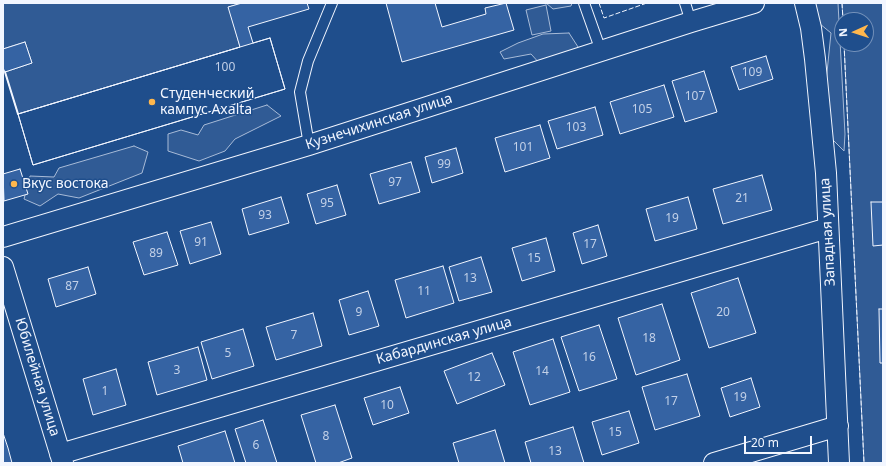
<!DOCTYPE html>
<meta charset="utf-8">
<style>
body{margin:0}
#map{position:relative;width:886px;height:466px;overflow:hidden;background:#1f4e8c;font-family:"Noto Sans",sans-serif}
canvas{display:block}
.frame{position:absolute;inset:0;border:4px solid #f2f6ff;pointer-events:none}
.north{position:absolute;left:834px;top:12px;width:40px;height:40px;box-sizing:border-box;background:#1f4e8c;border:1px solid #7391ba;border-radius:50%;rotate:267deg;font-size:11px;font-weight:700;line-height:16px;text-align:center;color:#f2f6ff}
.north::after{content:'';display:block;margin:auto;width:14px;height:18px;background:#ffb74d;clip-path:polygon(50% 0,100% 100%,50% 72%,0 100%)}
.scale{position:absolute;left:744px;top:436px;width:68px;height:18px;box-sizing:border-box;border:2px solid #f2f6ff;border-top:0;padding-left:5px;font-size:12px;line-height:14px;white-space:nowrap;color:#f2f6ff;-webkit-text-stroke:3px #1f4e8c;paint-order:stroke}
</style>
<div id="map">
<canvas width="886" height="466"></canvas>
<div class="frame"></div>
<div class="north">N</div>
<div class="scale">20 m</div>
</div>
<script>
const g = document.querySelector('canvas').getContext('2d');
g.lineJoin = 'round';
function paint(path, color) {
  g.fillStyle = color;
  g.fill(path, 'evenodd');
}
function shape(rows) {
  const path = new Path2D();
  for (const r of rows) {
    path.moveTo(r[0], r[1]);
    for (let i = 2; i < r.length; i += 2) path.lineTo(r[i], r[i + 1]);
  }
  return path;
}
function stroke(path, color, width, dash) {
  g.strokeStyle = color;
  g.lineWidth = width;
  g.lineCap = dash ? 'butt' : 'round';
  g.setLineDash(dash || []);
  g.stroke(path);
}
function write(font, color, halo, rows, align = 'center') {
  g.font = font + ' "Noto Sans",sans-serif';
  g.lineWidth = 3;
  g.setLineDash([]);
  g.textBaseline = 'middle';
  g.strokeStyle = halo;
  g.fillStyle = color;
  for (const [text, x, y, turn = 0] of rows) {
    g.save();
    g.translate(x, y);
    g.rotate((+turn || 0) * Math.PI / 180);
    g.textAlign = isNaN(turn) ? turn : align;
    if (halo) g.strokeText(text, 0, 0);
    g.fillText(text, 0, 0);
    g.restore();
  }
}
const built = shape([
 [3,3,241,3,229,7,240,47,18,114,5,72,32,63,25,42,3,49,3,3],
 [546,3,572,3,571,6,553,9,546,3],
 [813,3,838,3,845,134,844,151,829,136,826,82,831,33,814,19,813,3],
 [842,3,883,3,883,463,864,463,844,44,866,44,866,20,843,20,842,3],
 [546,5,551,31,532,35,526,10,546,5],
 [569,33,580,50,541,65,531,54,504,59,500,52,518,43,543,34,569,33],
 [267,105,281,116,235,139,225,151,199,161,168,151,168,134,181,130,198,135,204,125,267,105],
 [134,146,148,152,142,173,79,198,58,194,40,206,24,199,30,176,54,177,59,168,134,146]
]);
paint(built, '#305b95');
stroke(built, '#a8bbd7', 1);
const building = shape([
 [242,3,307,3,309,9,248,27,253,43,270,38,285,89,33,165,18,114,240,47,228,7,242,3],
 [386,3,435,3,442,27,486,14,485,8,506,3,514,30,402,62,386,3],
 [270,38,285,89,33,165,18,114,270,38],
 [25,42,32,63,5,72,3,68,3,49,25,42],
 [766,56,773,79,739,90,731,67,766,56],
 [704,71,717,112,685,122,672,81,704,71],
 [664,85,674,117,620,134,610,102,664,85],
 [595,107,603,135,557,149,548,121,595,107],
 [540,125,550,158,505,172,495,138,540,125],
 [456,148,463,173,432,183,425,157,456,148],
 [411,162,420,192,379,204,370,174,411,162],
 [20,169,28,194,4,201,3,174,20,169],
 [762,175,772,210,723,224,713,189,762,175],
 [337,185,346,215,316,224,307,194,337,185],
 [281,197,289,223,249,235,242,209,281,197],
 [688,197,697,229,655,241,646,209,688,197],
 [871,202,883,202,883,245,873,246,871,202],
 [211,222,221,254,190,264,180,231,211,222],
 [598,225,607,256,582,264,573,233,598,225],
 [167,232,178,265,144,275,133,242,167,232],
 [546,238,555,271,522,281,512,248,546,238],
 [481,257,492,292,459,301,449,267,481,257],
 [443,266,454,303,406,318,395,280,443,266],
 [88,267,96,294,56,307,48,279,88,267],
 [738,278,756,333,709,348,691,293,738,278],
 [368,291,379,326,349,335,339,300,368,291],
 [662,304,680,360,636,375,618,318,662,304],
 [879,309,883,309,883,363,880,363,879,309],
 [313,313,322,346,276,360,266,327,313,313],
 [599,325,617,379,579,391,561,337,599,325],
 [243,329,254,366,212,379,201,342,243,329],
 [553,339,570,392,530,405,513,352,553,339],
 [198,347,207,380,157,395,148,362,198,347],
 [492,353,505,385,457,404,444,371,492,353],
 [116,369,126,405,93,415,83,379,116,369],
 [687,374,700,416,655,430,642,387,687,374],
 [751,378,760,407,730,417,721,388,751,378],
 [400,387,409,413,373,425,364,398,400,387],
 [335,405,352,458,338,463,316,463,301,415,335,405],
 [629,411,639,443,602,455,592,422,629,411],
 [263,420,277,463,246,463,235,429,263,420],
 [573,427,584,463,531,463,525,442,573,427],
 [495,430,505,463,459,463,453,443,495,430],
 [225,431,235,463,183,463,178,446,225,431],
 [3,433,8,448,12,463,3,463,3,433]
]);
paint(building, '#3563a3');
stroke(building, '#f2f6ff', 1);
const service = shape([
 [584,3,601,51],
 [685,3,691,22],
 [309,145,300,92,308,61,332,3]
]);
const minor = shape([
 [805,3,811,28,815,59,826,173,839,463],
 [3,237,309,145,691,22,754,3],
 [3,267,63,463],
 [60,454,828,228],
 [714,463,838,426]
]);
stroke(service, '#f2f6ff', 12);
stroke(minor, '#f2f6ff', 22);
stroke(service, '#1f4e8c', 10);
stroke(minor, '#1f4e8c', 20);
stroke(shape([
 [599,3,604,18,647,3],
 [842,3,843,20],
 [844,44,864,463]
]), '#f2f6ff', 1, [5, 2]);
stroke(shape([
 [5,72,18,114]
]), '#f2f6ff', 2);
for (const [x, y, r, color] of [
 [152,102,4,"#ffb74d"],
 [14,184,4,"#ffb74d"]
]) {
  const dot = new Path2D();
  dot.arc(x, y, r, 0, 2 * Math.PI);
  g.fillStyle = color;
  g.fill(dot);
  stroke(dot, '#1f4e8c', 1.5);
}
write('12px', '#c3d1e8', null, [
 ["100",225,68],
 ["109",752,73],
 ["107",695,97],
 ["105",642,110],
 ["103",576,128],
 ["101",523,148],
 ["99",444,165],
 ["97",395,183],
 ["21",742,199],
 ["95",327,204],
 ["93",265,216],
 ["19",672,219],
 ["91",201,243],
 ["17",590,245],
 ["89",156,254],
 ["15",534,259],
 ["13",470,279],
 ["87",72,287],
 ["11",424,292],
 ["9",359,313],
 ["20",723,313],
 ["7",294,336],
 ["18",649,339],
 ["5",228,354],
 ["16",589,358],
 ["3",177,371],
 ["14",542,372],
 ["12",474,378],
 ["1",105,392],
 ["19",740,398],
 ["17",671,402],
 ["10",387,406],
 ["15",615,433],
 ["8",326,437],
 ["6",256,446],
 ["13",555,452]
]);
write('14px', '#f2f6ff', '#1f4e8c', [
 ["Студенческий",160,94],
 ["кампус Axalta",160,110],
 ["Вкус востока",22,184]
], 'left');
write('14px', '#f2f6ff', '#1f4e8c', [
 ["Кузнечихинская улица",379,122,-18],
 ["Западная улица",828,232,-93],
 ["Кабардинская улица",444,341,-16],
 ["Юбилейная улица",37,377,73]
]);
</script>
